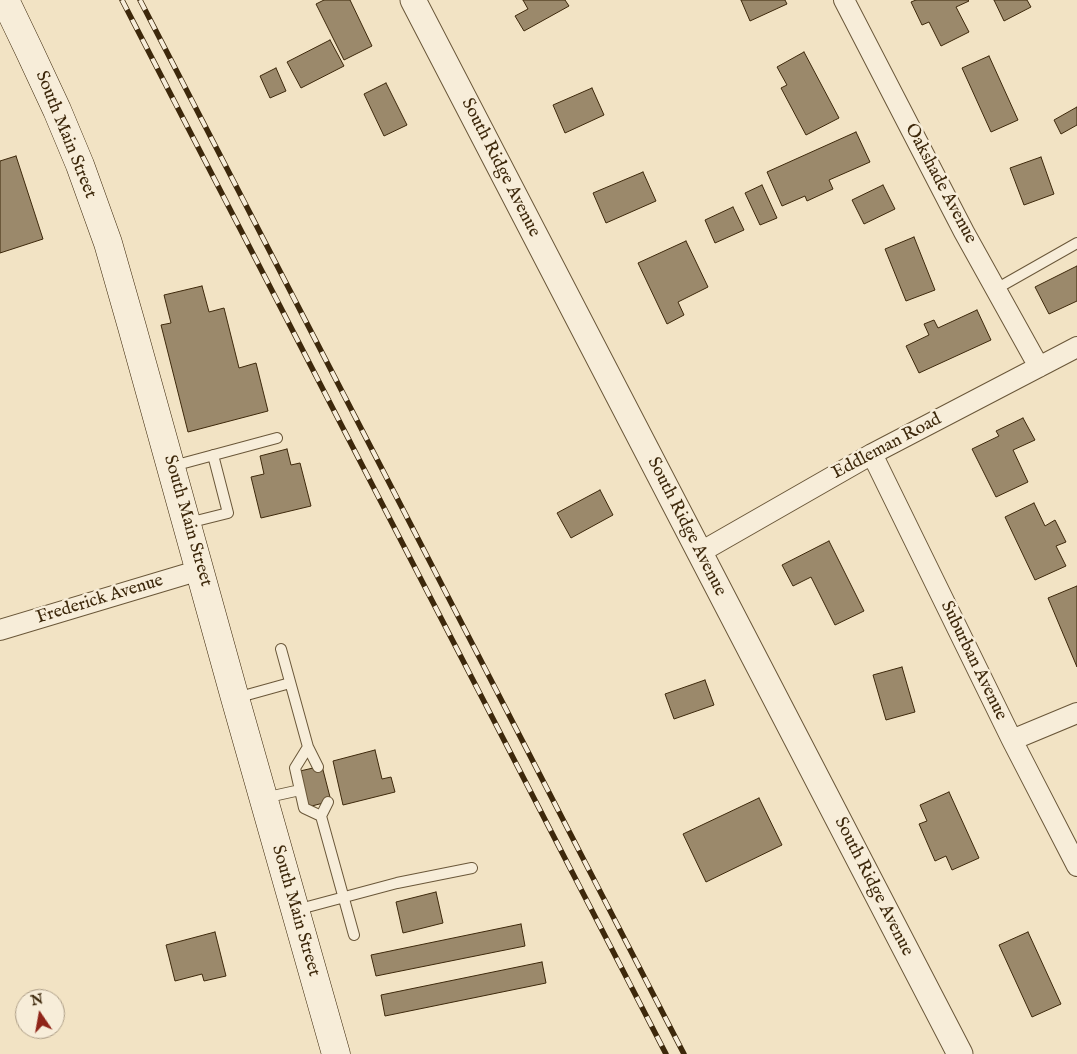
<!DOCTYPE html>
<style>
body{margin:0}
#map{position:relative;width:1077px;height:1054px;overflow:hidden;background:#f2e3c4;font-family:"IM FELL English",serif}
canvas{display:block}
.north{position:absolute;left:15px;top:989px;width:50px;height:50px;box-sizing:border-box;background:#f7edd9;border:1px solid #ad9e87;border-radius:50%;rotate:348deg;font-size:14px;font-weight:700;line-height:20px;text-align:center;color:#3d280b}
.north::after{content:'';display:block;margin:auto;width:18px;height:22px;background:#8f2418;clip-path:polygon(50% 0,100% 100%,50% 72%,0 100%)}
</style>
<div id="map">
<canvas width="1077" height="1054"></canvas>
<div class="north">N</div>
</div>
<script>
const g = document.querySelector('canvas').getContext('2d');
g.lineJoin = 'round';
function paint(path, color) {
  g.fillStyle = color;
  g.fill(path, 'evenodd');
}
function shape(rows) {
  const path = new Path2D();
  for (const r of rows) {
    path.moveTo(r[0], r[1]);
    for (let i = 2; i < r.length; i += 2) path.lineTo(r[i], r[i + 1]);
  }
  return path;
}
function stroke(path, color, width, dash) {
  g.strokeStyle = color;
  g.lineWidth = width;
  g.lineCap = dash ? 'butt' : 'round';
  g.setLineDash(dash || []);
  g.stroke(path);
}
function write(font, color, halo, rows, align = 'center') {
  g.font = font + ' "IM FELL English",serif';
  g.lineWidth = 5;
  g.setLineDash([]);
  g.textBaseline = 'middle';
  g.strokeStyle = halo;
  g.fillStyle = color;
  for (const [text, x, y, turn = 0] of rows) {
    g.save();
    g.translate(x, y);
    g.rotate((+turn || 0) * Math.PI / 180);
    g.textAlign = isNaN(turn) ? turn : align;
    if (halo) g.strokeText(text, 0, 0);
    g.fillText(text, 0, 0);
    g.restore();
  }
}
const building = shape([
 [324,0,350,0,372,46,344,60,316,4,324,0],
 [523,0,565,0,569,6,524,31,515,16,528,9,523,0],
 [741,0,785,0,787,4,750,21,741,0],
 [916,0,968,0,969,1,956,7,969,32,941,46,929,22,922,25,911,2,916,0],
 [994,0,1027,0,1031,7,1004,21,994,0],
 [330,40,344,66,301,88,287,62,330,40],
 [804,52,839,118,806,135,781,88,787,85,777,67,804,52],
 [989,56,1018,120,991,132,962,68,989,56],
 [276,68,286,91,270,98,260,76,276,68],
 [386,83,407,125,384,136,364,94,386,83],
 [592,88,604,115,565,133,553,105,592,88],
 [1077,107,1077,125,1061,134,1054,120,1077,107],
 [856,132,870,162,829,180,833,189,807,201,805,196,782,206,767,172,856,132],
 [16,156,43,239,0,253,0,161,16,156],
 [1041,157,1054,194,1024,205,1010,168,1041,157],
 [643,172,656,201,606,223,593,193,643,172],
 [762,185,777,218,760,225,745,193,762,185],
 [883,185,895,209,864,224,852,200,883,185],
 [733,207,744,230,715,243,705,220,733,207],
 [914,237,935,290,906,301,885,249,914,237],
 [686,241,708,287,678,302,684,315,667,324,638,263,686,241],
 [1077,266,1077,301,1049,314,1035,287,1077,266],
 [202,286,209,312,224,308,239,368,256,363,268,411,188,432,161,325,171,323,164,295,202,286],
 [977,310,991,340,919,373,906,346,929,335,924,324,934,320,938,328,977,310],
 [1023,418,1035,440,1013,450,1028,482,996,497,972,449,999,436,996,431,1023,418],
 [287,449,291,465,300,463,311,506,261,518,251,477,264,474,260,456,287,449],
 [600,490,613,515,571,538,557,513,600,490],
 [1034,503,1045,526,1055,520,1066,542,1056,546,1066,566,1035,580,1005,517,1034,503],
 [829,541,864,611,835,625,811,577,793,586,782,565,829,541],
 [1077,586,1077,667,1048,598,1077,586],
 [902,667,915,712,886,720,873,675,902,667],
 [705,680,714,705,674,719,665,694,705,680],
 [375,750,382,779,391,777,395,792,343,805,333,761,375,750],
 [322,766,331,801,308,807,300,771,322,766],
 [949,792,979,858,952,870,946,856,935,861,919,824,927,821,920,805,949,792],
 [759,798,782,845,706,882,683,834,759,798],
 [436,892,443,923,403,933,396,902,436,892],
 [521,924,525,946,376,976,371,955,521,924],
 [215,932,226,976,204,981,202,974,175,981,166,945,215,932],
 [1028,932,1061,1004,1032,1017,999,945,1028,932],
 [542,962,546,983,385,1016,381,995,542,962]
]);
paint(building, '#9b896b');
stroke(building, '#3d280b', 1);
const service = shape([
 [996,289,1077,243],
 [173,466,277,438],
 [188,523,228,513,213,455],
 [281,649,308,747,318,767],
 [236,698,290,683],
 [308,747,295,768,304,808,321,816],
 [264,798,300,790],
 [328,802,321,816,354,935],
 [296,910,397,883,472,868]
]);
const minor = shape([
 [844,0,964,232,1039,367],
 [872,454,1012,740,1077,866],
 [699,553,872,454,1077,347],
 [0,630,200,570],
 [1012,740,1077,713]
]);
const tertiary = shape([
 [413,0,960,1054]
]);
const secondary = shape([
 [5,0,29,50,57,110,80,165,108,243,132,327,235,698,336,1054]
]);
stroke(service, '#6a5739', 12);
stroke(minor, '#6a5739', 22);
stroke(tertiary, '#6a5739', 27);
stroke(secondary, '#3d280b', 29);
stroke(service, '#f7edd9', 10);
stroke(minor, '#f7edd9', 20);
stroke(tertiary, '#f7edd9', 25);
stroke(secondary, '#f7edd9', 28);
const rail = shape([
 [122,0,666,1054],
 [140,0,684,1054]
]);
stroke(rail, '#3d280b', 5.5);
stroke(rail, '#f7edd9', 4, [11]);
write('18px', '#3d280b', '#f7edd9', [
 ["South Main Street",65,135,68],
 ["South Ridge Avenue",500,168,63],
 ["Oakshade Avenue",940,184,62],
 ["Eddleman Road",887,447,-28],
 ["South Main Street",187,521,74],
 ["South Ridge Avenue",686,527,63],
 ["Frederick Avenue",100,600,-17],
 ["Suburban Avenue",973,661,64],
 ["South Ridge Avenue",873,887,63],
 ["South Main Street",295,911,74]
]);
</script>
